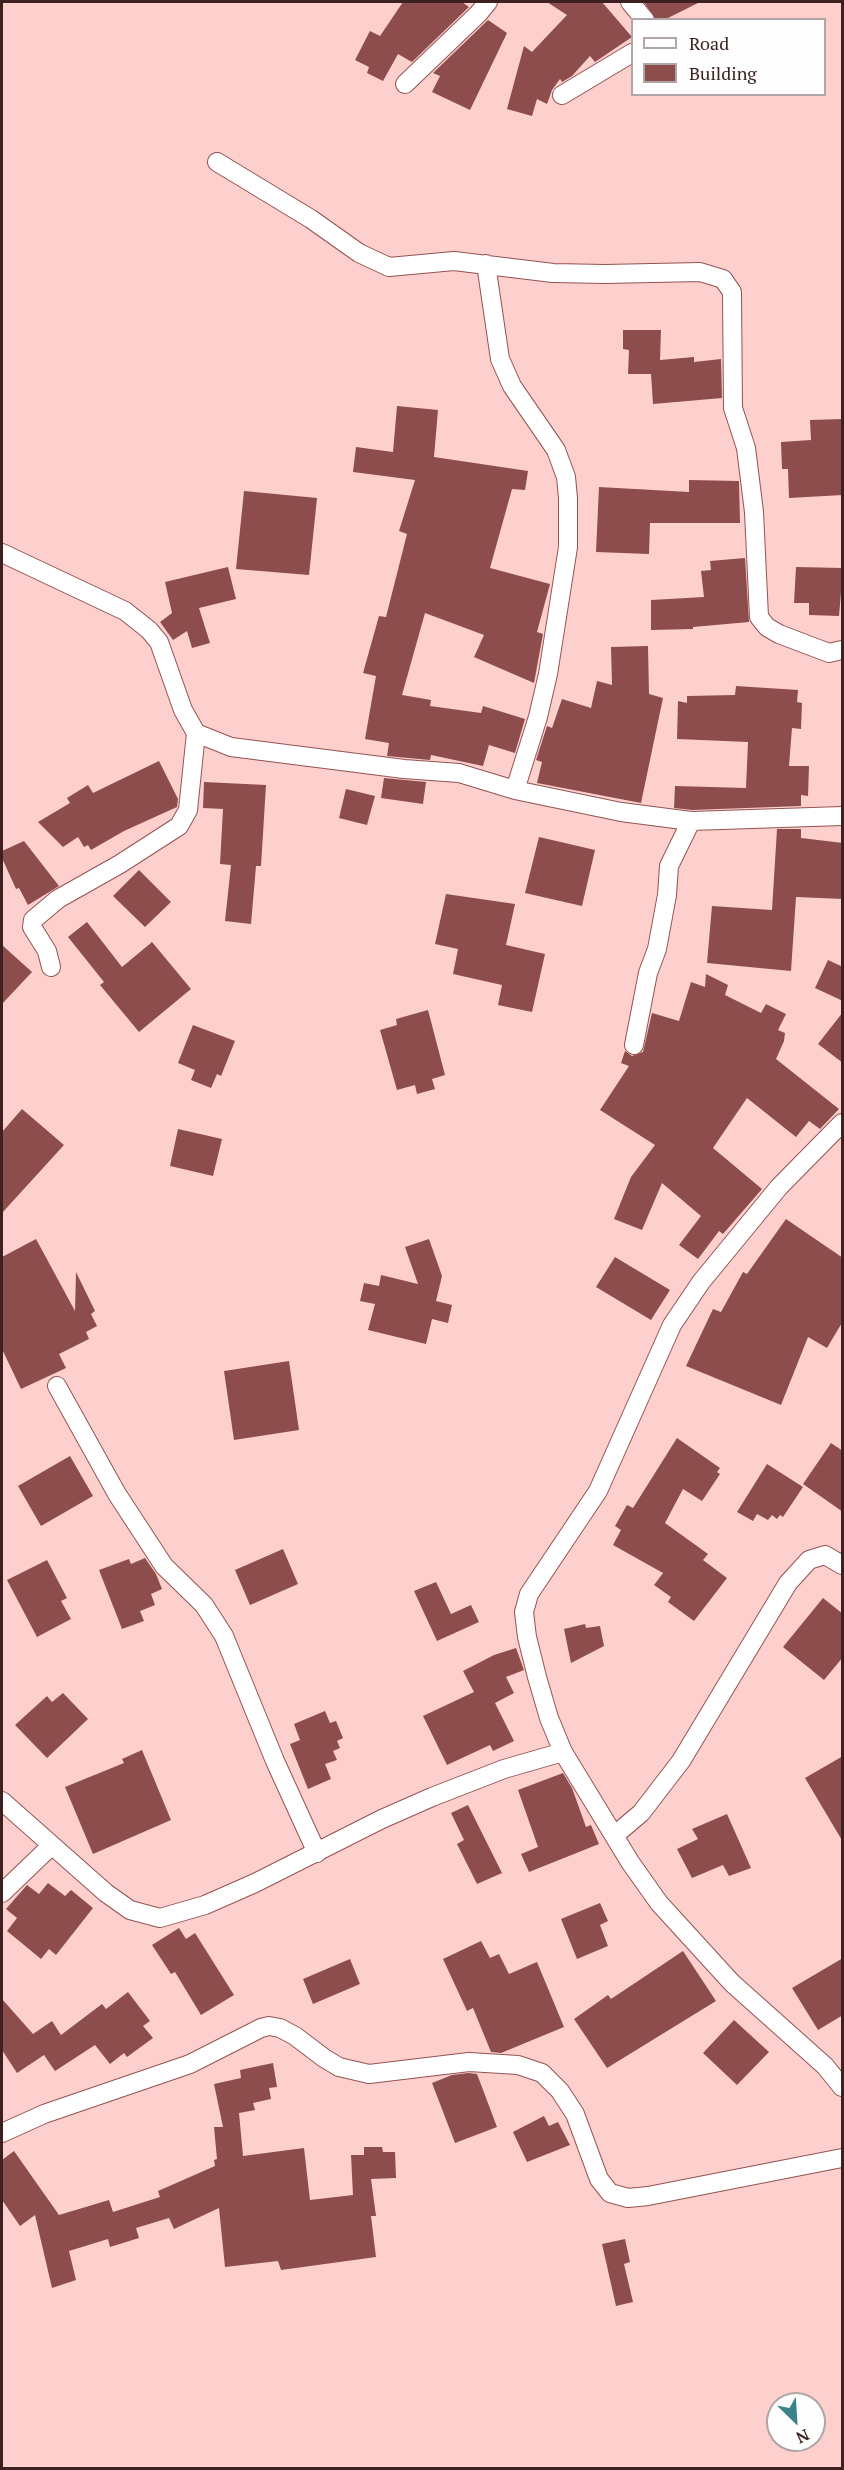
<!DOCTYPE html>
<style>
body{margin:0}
#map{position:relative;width:844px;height:2470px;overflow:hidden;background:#fdd0ce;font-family:"PT Serif",serif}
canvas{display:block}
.frame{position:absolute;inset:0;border:3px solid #3c2120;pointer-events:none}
.legend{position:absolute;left:631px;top:18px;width:195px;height:78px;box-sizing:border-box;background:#fefefe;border:2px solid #b0a6a5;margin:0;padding:8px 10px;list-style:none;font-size:18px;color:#3c2120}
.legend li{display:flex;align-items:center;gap:12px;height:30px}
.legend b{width:30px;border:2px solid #b0a6a5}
.north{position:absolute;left:766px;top:2392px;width:60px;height:60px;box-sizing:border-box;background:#fefefe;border:2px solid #b0a6a5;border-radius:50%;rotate:155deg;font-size:16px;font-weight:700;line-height:24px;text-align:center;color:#3c2120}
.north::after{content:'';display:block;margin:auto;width:21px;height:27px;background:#3b8389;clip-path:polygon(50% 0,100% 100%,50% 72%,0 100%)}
</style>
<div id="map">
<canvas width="844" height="2470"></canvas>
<div class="frame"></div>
<ul class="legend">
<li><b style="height:8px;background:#fff"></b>Road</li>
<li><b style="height:16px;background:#8c4d4c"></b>Building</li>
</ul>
<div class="north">N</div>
</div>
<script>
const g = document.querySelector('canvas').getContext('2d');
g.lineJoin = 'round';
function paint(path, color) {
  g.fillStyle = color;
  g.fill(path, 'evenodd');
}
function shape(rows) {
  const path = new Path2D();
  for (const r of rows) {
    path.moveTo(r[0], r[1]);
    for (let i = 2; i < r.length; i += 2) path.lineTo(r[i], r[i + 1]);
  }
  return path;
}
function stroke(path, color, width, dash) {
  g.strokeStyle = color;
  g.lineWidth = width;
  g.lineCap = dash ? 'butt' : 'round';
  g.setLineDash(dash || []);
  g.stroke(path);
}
paint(shape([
 [403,2,462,2,469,7,412,62,398,54,383,81,367,73,369,67,355,60,370,31,380,36],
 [547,2,602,2,632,37,595,62,590,56,572,76,562,82,560,79,552,90,547,104,537,99,532,116,507,109,524,46,532,52,567,15],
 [644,2,700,2,664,20,656,20],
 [488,20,507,33,470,110,432,92,440,76,433,73],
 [623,330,661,330,660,360,694,357,694,362,721,359,722,398,653,404,651,374,628,374,629,350,623,349],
 [397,406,438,410,434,457,528,471,525,490,512,489,490,568,550,584,537,632,543,634,534,683,474,657,484,635,425,613,402,695,431,700,430,706,481,713,483,706,525,719,515,753,489,745,483,766,431,755,430,760,387,756,389,743,365,739,376,676,363,673,379,616,386,617,407,534,399,531,415,480,353,472,356,447,393,452],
 [843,419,843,495,789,498,788,469,782,469,781,442,811,440,810,420],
 [689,480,739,481,740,523,650,523,649,554,596,552,599,487,689,492],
 [244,491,317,498,309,575,236,569],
 [745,558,749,622,693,627,693,629,651,630,651,600,704,597,701,571,711,570,710,561],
 [228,567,236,599,199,608,210,643,192,648,187,631,173,640,160,622,172,613,165,582],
 [796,567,843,568,839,616,809,615,809,603,794,603],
 [648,646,649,694,663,698,641,803,537,783,542,762,536,760,547,726,552,728,562,699,591,708,597,681,612,685,611,647],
 [736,686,798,690,797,702,802,703,801,729,792,728,789,766,809,766,808,796,801,795,801,806,692,810,674,808,675,786,746,788,748,742,677,739,678,701,687,703,687,696,735,695],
 [159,761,178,799,177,807,124,831,91,850,88,845,84,847,78,837,63,847,38,822,70,803,67,798,88,785,93,793],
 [384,778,426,782,423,804,381,798],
 [204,782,266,785,261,866,256,866,251,924,225,921,231,865,220,864,223,809,203,808],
 [346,789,375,796,367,825,339,818],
 [777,829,801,829,801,838,843,843,843,899,796,897,791,971,707,963,712,906,772,910],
 [539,837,595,850,582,906,525,893],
 [24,841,59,886,28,905,19,888,16,889,2,858,2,851],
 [139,870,171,902,145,927,113,896],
 [446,894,515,904,506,945,545,954,532,1012,498,1005,502,985,453,974,458,949,435,944],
 [87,922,122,967,152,942,191,989,139,1032,100,985,104,982,68,937],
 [2,945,32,972,2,1004],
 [828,960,843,967,843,1001,815,988],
 [706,974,728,985,725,995,761,1013,766,1004,786,1014,778,1030,785,1033,784,1041,776,1059,839,1109,820,1129,809,1121,796,1137,747,1098,713,1148,762,1189,723,1234,719,1231,698,1259,679,1245,701,1216,662,1183,642,1230,614,1219,631,1177,655,1145,600,1110,629,1066,621,1063,625,1051,632,1056,643,1052,652,1013,679,1021,691,982,705,987],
 [428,1010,445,1075,432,1079,435,1089,417,1094,415,1085,397,1090,380,1030,397,1025,396,1019],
 [843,1012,843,1063,818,1044],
 [193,1025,235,1041,221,1076,217,1074,211,1088,191,1080,195,1070,178,1063],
 [22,1109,64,1145,2,1213,2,1132],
 [178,1129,222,1139,213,1176,170,1166],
 [786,1219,843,1258,843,1321,827,1348,808,1337,781,1405,686,1366,713,1309,721,1312,743,1272,747,1274],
 [36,1239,75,1311,76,1272,95,1311,91,1314,97,1326,86,1332,89,1339,59,1354,66,1368,21,1389,2,1349,2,1257],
 [429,1239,442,1276,436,1301,452,1305,448,1323,432,1319,426,1344,368,1330,375,1304,360,1301,364,1283,379,1286,381,1275,418,1284,405,1247],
 [615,1257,670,1290,651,1320,596,1287],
 [289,1361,299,1430,234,1440,224,1371],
 [677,1438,720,1468,717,1472,720,1474,702,1501,683,1489,665,1523,708,1554,703,1560,727,1578,694,1621,668,1602,671,1597,654,1585,663,1573,613,1545,621,1530,615,1526,627,1505,633,1508],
 [831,1443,843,1451,843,1512,803,1484],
 [70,1456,93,1496,41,1526,18,1486],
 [767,1464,803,1487,783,1517,780,1515,777,1519,772,1515,768,1520,757,1514,753,1521,737,1512],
 [283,1549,298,1584,250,1605,235,1570],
 [145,1558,156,1574,162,1589,151,1594,155,1605,140,1611,144,1621,122,1629,99,1570,129,1559,131,1564],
 [47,1560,67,1598,61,1601,71,1619,37,1637,7,1580],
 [436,1582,451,1614,471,1605,479,1622,437,1641,414,1591],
 [823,1598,843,1614,843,1657,824,1680,783,1647],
 [585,1624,586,1628,600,1626,604,1646,571,1663,564,1629],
 [516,1648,524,1670,506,1677,514,1693,495,1703,514,1741,493,1751,490,1745,447,1765,423,1716,474,1692,463,1671,494,1655],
 [63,1693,88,1719,47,1758,15,1725,47,1696,52,1702],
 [325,1711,330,1723,336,1721,343,1738,337,1741,340,1748,333,1751,337,1760,325,1764,331,1779,308,1789,290,1744,300,1740,294,1724],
 [142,1750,171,1820,93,1854,65,1787,124,1763,122,1759],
 [843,1756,843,1842,805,1778],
 [563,1773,572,1788,586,1827,591,1825,599,1844,529,1872,521,1854,538,1847,518,1790],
 [468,1805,502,1873,477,1884,457,1844,464,1840,451,1813],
 [727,1814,751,1868,729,1876,723,1865,692,1878,677,1849,698,1839,692,1829],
 [48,1883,65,1896,71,1890,93,1908,56,1955,49,1949,41,1959,7,1931,17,1918,6,1909,27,1885,39,1894],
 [600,1903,608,1921,600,1925,608,1946,577,1959,561,1919],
 [179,1928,186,1939,195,1933,234,1995,201,2015,175,1972,171,1974,152,1945],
 [481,1941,490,1958,499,1954,509,1974,537,1962,564,2027,501,2053,491,2052,473,2008,467,2011,443,1959],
 [683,1951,716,2001,607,2068,574,2019,608,1995,611,1999],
 [843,1958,843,2015,818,2030,792,1988],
 [350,1959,360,1984,313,2004,303,1979],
 [128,1992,150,2021,143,2026,153,2038,127,2057,124,2053,110,2064,95,2045,55,2071,44,2055,17,2073,2,2050,2,1999,33,2034,52,2021,61,2035,102,2004,106,2009],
 [734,2020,769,2052,737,2085,703,2053],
 [273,2063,277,2087,269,2088,271,2099,253,2103,255,2110,239,2113,243,2156,304,2148,310,2200,353,2195,351,2155,364,2155,364,2147,382,2147,383,2152,395,2152,396,2178,371,2179,376,2216,371,2216,376,2257,281,2270,278,2261,225,2267,219,2208,174,2229,169,2218,136,2228,139,2238,110,2247,108,2239,69,2251,76,2280,52,2288,35,2215,20,2226,2,2200,2,2160,14,2151,59,2215,109,2200,113,2212,160,2197,158,2191,215,2166,214,2160,217,2159,214,2127,223,2127,214,2084,241,2078,240,2070],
 [469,2073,477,2074,497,2127,455,2143,432,2083,452,2075],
 [544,2116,549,2126,558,2122,570,2145,527,2162,513,2132],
 [625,2239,630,2262,624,2264,633,2302,616,2306,602,2244]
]), '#8c4d4c');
const street = shape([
 [630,2,645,20],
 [405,84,478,14,488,2],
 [562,95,632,53],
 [217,162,311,219,359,253,389,267,454,261,553,273,605,274,700,272,723,279,732,292,733,408,746,448,754,512,759,617,767,627,779,634,829,653,842,650],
 [486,264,500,359,512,386,556,450,566,477,568,498,568,547,548,674,538,717,515,790],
 [2,553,125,611,149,630,159,642,183,710,196,733,231,747,404,769,459,773,515,790,621,812,691,821,842,816],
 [51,967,47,951,32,927,33,920,58,899,120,864,179,826,188,810,196,733],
 [634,1045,648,973,657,949,667,895,669,866,691,821],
 [842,1123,779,1187,701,1282,672,1325,598,1491,529,1594,524,1612,527,1637,537,1677,549,1718,563,1752,630,1862,659,1903,732,1983,825,2066,842,2087],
 [57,1386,117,1494,164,1566,204,1605,224,1636,275,1761,317,1853],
 [2,1801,106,1893,130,1910,160,1918,205,1905,255,1883,382,1819,432,1797,504,1769,563,1752],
 [615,1835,641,1813,681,1761,788,1583,809,1560,825,1555,842,1565],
 [2,1893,51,1846],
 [2,2133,44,2114,190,2064,261,2028,269,2026,280,2028,295,2036,324,2058,339,2067,369,2074,469,2062,518,2065,542,2073,560,2091,575,2114,599,2179,610,2193,628,2198,648,2196,842,2158]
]);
stroke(street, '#935351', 20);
stroke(street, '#fff', 18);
</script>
